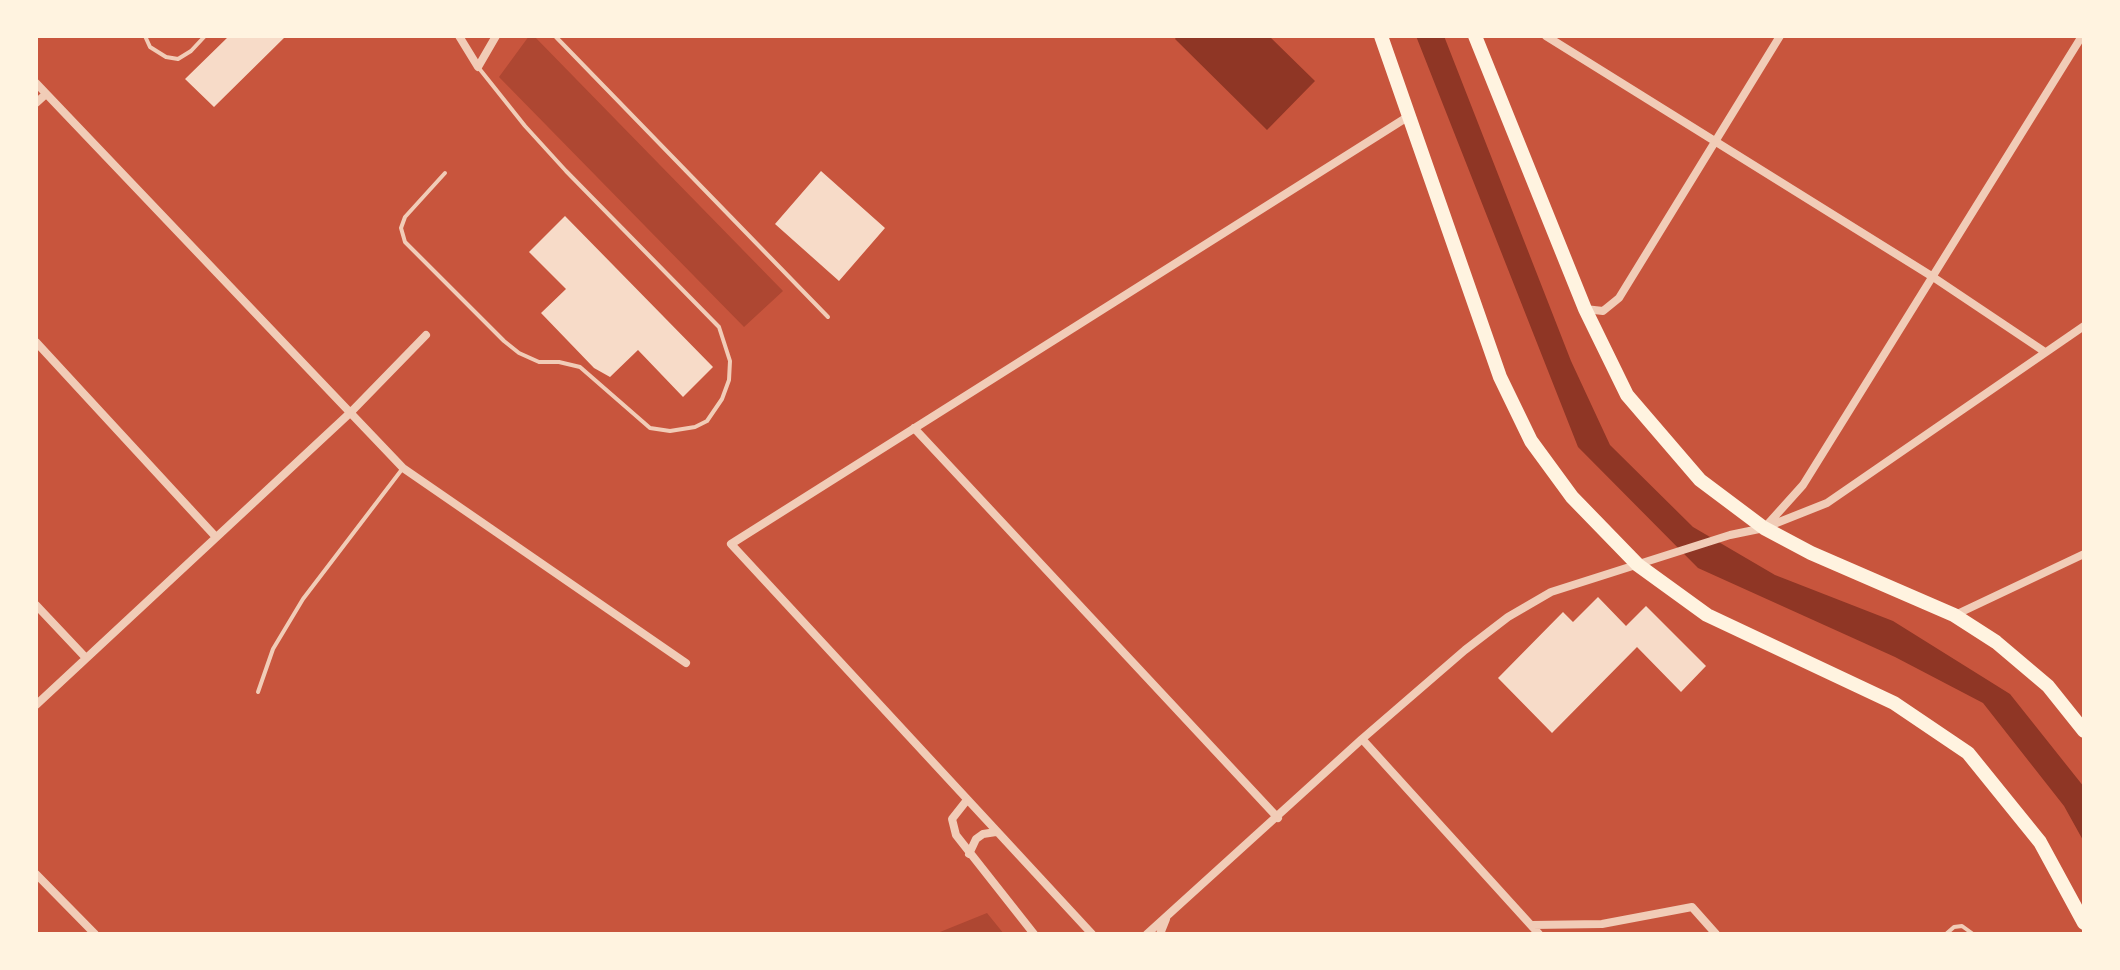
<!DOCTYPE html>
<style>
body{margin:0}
#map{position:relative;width:2120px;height:970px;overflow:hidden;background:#c8553d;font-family:"Noto Sans",sans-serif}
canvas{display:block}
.frame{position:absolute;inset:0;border:38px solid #fff3e0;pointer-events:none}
</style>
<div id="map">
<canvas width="2120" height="970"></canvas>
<div class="frame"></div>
</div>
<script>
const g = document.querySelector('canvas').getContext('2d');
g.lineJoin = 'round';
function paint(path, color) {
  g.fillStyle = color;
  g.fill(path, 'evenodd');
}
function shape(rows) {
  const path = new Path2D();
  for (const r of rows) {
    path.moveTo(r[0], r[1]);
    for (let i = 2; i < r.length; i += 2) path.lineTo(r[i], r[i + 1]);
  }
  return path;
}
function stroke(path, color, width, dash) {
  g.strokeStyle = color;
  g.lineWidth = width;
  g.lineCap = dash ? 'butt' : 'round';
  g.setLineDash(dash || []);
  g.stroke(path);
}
paint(shape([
 [529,36,534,36,783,291,744,327,499,77],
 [987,913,1004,934,935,934]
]), '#ae4732');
paint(shape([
 [1177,36,1269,36,1315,81,1267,130,1175,39],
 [1416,36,1444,36,1571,361,1610,445,1693,527,1775,575,1893,621,2010,694,2084,787,2084,842,2064,806,1983,703,1895,657,1698,568,1578,447]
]), '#8f3625');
paint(shape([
 [229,36,286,36,214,107,185,79],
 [821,171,885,228,839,281,775,224],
 [565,216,713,367,683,397,638,350,610,377,594,368,541,313,566,289,529,252],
 [1598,597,1626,626,1646,606,1706,666,1681,692,1637,647,1552,733,1498,678,1563,612,1573,622]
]), '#f7dbc8');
stroke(shape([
 [145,36,150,47,166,57,178,59,191,51,205,36],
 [555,36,828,317],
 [445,173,405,217,401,228,405,242,504,341,519,353,539,362,559,362,580,367,650,428,670,431,695,427,707,421,722,399,729,380,730,361,719,327,566,171,525,126,478,67],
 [258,692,273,649,303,599,403,468],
 [1946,934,1954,927,1962,926,1973,934]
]), '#f1ccb7', 4);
stroke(shape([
 [459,36,478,67,496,36],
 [1546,36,1933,277,2045,352],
 [36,83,403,468,686,663],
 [36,103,46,94],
 [1585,309,1603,311,1619,298,1780,36],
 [36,342,215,536],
 [914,428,1278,818],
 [1767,525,1803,485,2082,36],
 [36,605,86,658],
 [1955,615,2084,554],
 [36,705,351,412,426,335],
 [1362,739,1539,934],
 [967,800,952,819,956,835,1034,934],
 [969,854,976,839,983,834,996,832],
 [36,874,95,934],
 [1532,925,1602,924,1692,907,1716,934],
 [1092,934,731,544,1409,116],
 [1147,934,1362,739,1465,650,1508,617,1551,592,1730,535,1764,528,1827,503,2084,326],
 [1160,934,1166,919]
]), '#f1ccb7', 8);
stroke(shape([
 [1381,36,1500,377,1531,441,1572,497,1638,565,1707,615,1894,703,1968,753,2040,842,2084,923],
 [1475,36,1585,309,1627,395,1700,480,1764,528,1811,553,1954,615,1996,642,2048,686,2084,731]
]), '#fff3e0', 14);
</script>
